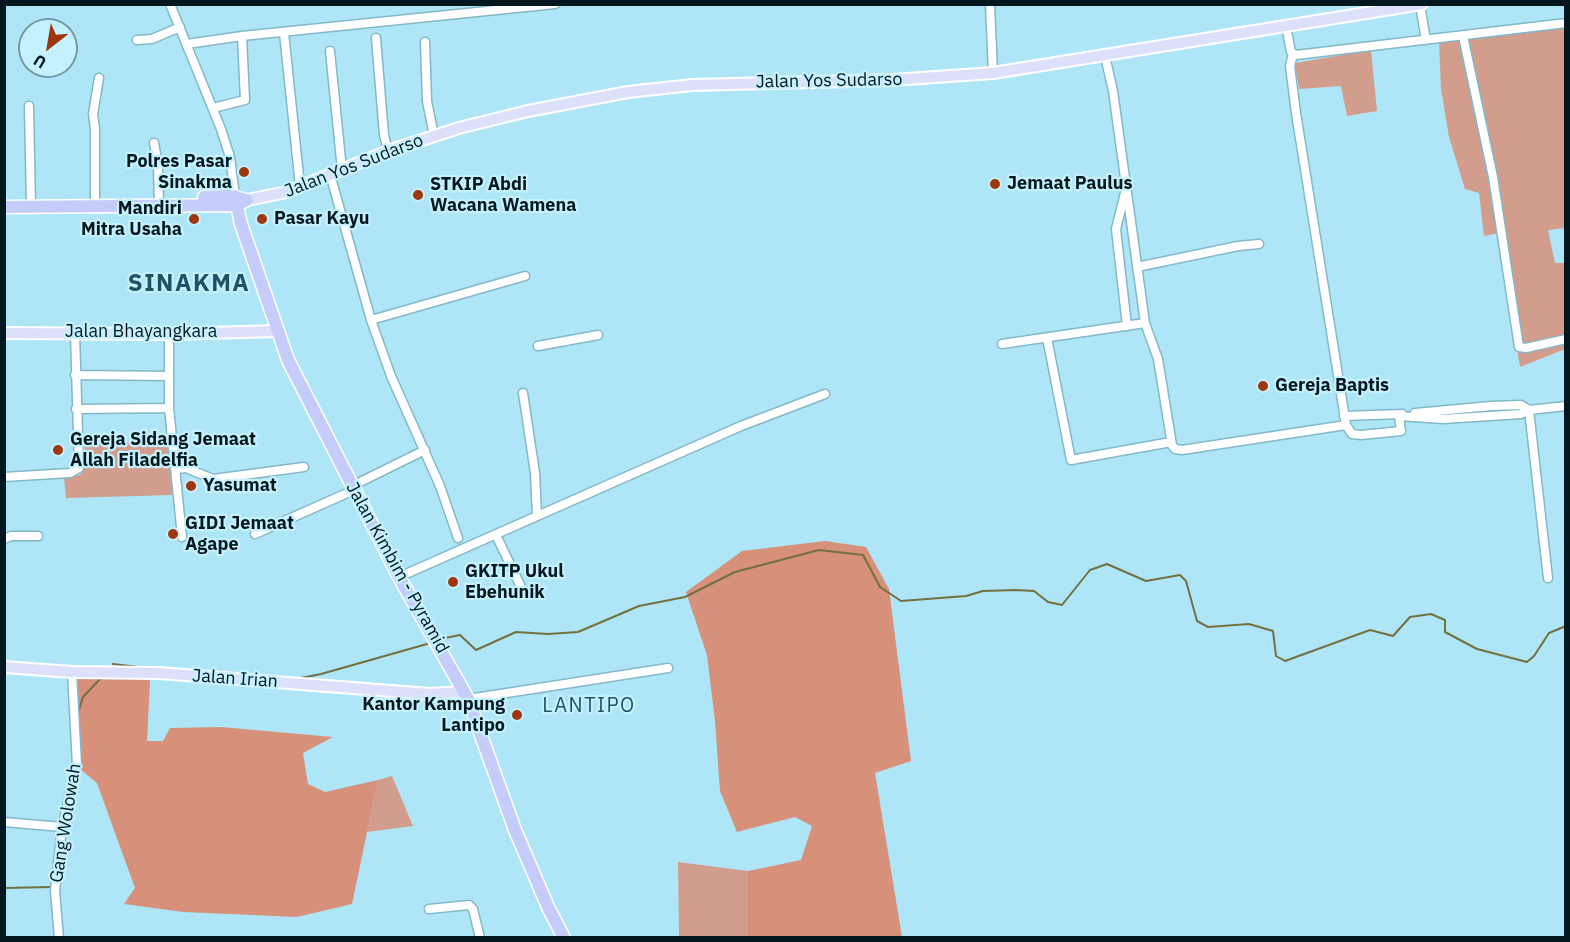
<!DOCTYPE html>
<style>
body{margin:0}
#map{position:relative;width:1570px;height:942px;overflow:hidden;background:#aee6f7;font-family:"IBM Plex Sans",sans-serif}
canvas{display:block}
.frame{position:absolute;inset:0;border:6px solid #03181e;pointer-events:none}
.north{position:absolute;left:18px;top:18px;width:60px;height:60px;box-sizing:border-box;background:#c5f1ff;border:2px solid #779aa5;border-radius:50%;rotate:211deg;font-size:16px;font-weight:700;line-height:24px;text-align:center;color:#03181e}
.north::after{content:'';display:block;margin:auto;width:21px;height:27px;background:#9d370f;clip-path:polygon(50% 0,100% 100%,50% 72%,0 100%)}
</style>
<div id="map">
<canvas width="1570" height="942"></canvas>
<div class="frame"></div>
<div class="north">U</div>
</div>
<script>
const g = document.querySelector('canvas').getContext('2d');
g.lineJoin = 'round';
function paint(path, color) {
  g.fillStyle = color;
  g.fill(path, 'evenodd');
}
function shape(rows) {
  const path = new Path2D();
  for (const r of rows) {
    path.moveTo(r[0], r[1]);
    for (let i = 2; i < r.length; i += 2) path.lineTo(r[i], r[i + 1]);
  }
  return path;
}
function stroke(path, color, width, dash) {
  g.strokeStyle = color;
  g.lineWidth = width;
  g.lineCap = dash ? 'butt' : 'round';
  g.setLineDash(dash || []);
  g.stroke(path);
}
function write(font, color, halo, rows, align = 'center') {
  g.font = font + ' "IBM Plex Sans",sans-serif';
  g.lineWidth = 4.5;
  g.setLineDash([]);
  g.textBaseline = 'middle';
  g.strokeStyle = halo;
  g.fillStyle = color;
  for (const [text, x, y, turn = 0] of rows) {
    g.save();
    g.translate(x, y);
    g.rotate((+turn || 0) * Math.PI / 180);
    g.textAlign = isNaN(turn) ? turn : align;
    if (halo) g.strokeText(text, 0, 0);
    g.fillText(text, 0, 0);
    g.restore();
  }
}
paint(shape([
 [1565,26,1565,228,1548,230,1555,263,1565,263,1565,349,1520,367,1499,233,1484,236,1479,193,1465,189,1449,137,1441,89,1439,41],
 [1371,50,1377,111,1347,116,1341,86,1299,89,1295,63],
 [170,439,172,495,66,498,64,478,80,475,84,470,85,442,127,442],
 [392,776,413,826,367,832,378,780],
 [678,862,748,871,748,937,679,937]
]), '#d29d8c');
paint(shape([
 [825,541,866,547,889,589,911,761,875,773,902,937,748,937,748,871,801,860,812,826,795,817,737,832,720,791,715,721,707,655,686,592,742,551],
 [77,674,150,680,147,741,163,741,170,728,221,727,333,737,303,753,308,784,325,792,378,780,352,904,297,917,183,912,124,904,135,888,97,783,80,769]
]), '#d79079');
stroke(shape([
 [445,638,460,635,476,650,516,632,548,634,578,632,639,606,685,597,735,572,819,550,863,555,880,587,901,601,966,596,983,591,1016,590,1034,591,1048,602,1062,605,1090,570,1107,564,1146,581,1180,575,1186,581,1197,621,1208,627,1249,624,1273,631,1276,656,1285,661,1370,630,1393,636,1410,617,1431,614,1445,620,1445,632,1477,649,1527,662,1534,656,1549,633,1566,626],
 [113,664,147,668],
 [296,679,321,674,427,644],
 [78,713,83,697,100,679],
 [59,885,63,858],
 [4,888,52,887]
]), '#737040', 2);
const minor = shape([
 [170,4,221,129,230,157,235,196],
 [990,4,993,73],
 [1420,5,1426,40],
 [1286,26,1291,52,1296,55,1566,23],
 [284,33,300,186],
 [1463,36,1493,177,1519,347,1526,348,1566,339],
 [376,38,384,135,388,151],
 [137,40,152,39,180,27],
 [425,42,427,101,434,136],
 [187,44,242,36,555,4],
 [330,51,342,170],
 [1293,54,1290,66,1296,113,1346,425,1352,434,1361,435,1401,431,1399,416,1443,419,1521,414,1529,410,1548,578],
 [1105,56,1113,91,1145,323,1158,359,1172,445,1175,449,1182,450,1346,425],
 [29,106,31,207],
 [213,108,245,100,242,36],
 [154,143,158,165,159,205],
 [330,174,371,320,391,376,440,486,458,538],
 [1125,193,1116,229,1127,326],
 [95,200,95,129,93,114,99,78],
 [1137,267,1238,246,1259,244],
 [371,320,525,276],
 [169,334,169,408,182,537],
 [1047,338,1071,460,1171,442],
 [1002,344,1145,323],
 [538,346,598,335],
 [75,375,169,376],
 [523,393,535,473,537,516],
 [76,409,169,408],
 [1415,413,1491,406,1521,405,1529,410,1566,406],
 [1344,416,1402,414],
 [176,469,186,468,213,479,304,467],
 [4,477,70,473,79,468,75,333],
 [352,486,425,450],
 [255,534,354,490],
 [496,535,520,585],
 [4,539,11,536,38,536],
 [399,577,741,426,825,394],
 [468,699,668,668],
 [4,822,62,827],
 [429,909,469,905,473,909,480,938],
 [59,938,55,891,62,827,77,765,72,672]
]);
const major = shape([
 [247,200,287,192,388,151,459,128,528,111,628,92,692,85,892,80,993,73,1422,4],
 [4,333,169,334,278,331],
 [4,667,72,672,159,673,430,694,464,692]
]);
const highway = shape([
 [235,196,241,224,288,360,399,577,468,699,515,830,548,907,564,938],
 [204,197,228,196,243,199],
 [4,207,237,205,247,200]
]);
stroke(minor, '#82b8c9', 11);
stroke(major, '#fff', 14);
stroke(highway, '#fff', 15);
stroke(minor, '#fff', 8);
stroke(major, '#dde0fb', 10);
stroke(highway, '#c6ccf9', 12);
for (const [x, y, r, color] of [
 [244,172,6,"#9d370f"],
 [995,184,6,"#9d370f"],
 [418,195,6,"#9d370f"],
 [194,219,6,"#9d370f"],
 [262,219,6,"#9d370f"],
 [1263,386,6,"#9d370f"],
 [58,450,6,"#9d370f"],
 [191,486,6,"#9d370f"],
 [173,534,6,"#9d370f"],
 [453,582,6,"#9d370f"],
 [517,715,6,"#9d370f"]
]) {
  const dot = new Path2D();
  dot.arc(x, y, r, 0, 2 * Math.PI);
  g.fillStyle = color;
  g.fill(dot);
  stroke(dot, '#c5f1ff', 2);
}
write('18px', '#03181e', '#c5f1ff', [
 ["Jalan Yos Sudarso",829,81,-1],
 ["Jalan Yos Sudarso",354,166,-21],
 ["Jalan Bhayangkara",141,332],
 ["Jalan Kimbim - Pyramid",397,568,61],
 ["Jalan Irian",235,679,4],
 ["Gang Wolowah",66,823,-81]
]);
write('bold 18px', '#03181e', '#c5f1ff', [
 ["Polres Pasar",232,162,"right"],
 ["Sinakma",232,183,"right"],
 ["Jemaat Paulus",1007,184],
 ["STKIP Abdi",430,185],
 ["Wacana Wamena",430,206],
 ["Mandiri",182,209,"right"],
 ["Mitra Usaha",182,230,"right"],
 ["Pasar Kayu",274,219],
 ["Gereja Baptis",1275,386],
 ["Gereja Sidang Jemaat",70,440],
 ["Allah Filadelfia",70,461],
 ["Yasumat",203,486],
 ["GIDI Jemaat",185,524],
 ["Agape",185,545],
 ["GKITP Ukul",465,572],
 ["Ebehunik",465,593],
 ["Kantor Kampung",505,705,"right"],
 ["Lantipo",505,726,"right"]
], 'left');
g.letterSpacing = '1.5px';
write('20px', '#1d5362', '#c5f1ff', [
 ["LANTIPO",589,706]
]);
g.letterSpacing = '0px';
g.letterSpacing = '1.5px';
write('bold 24px', '#1d5362', '#c5f1ff', [
 ["SINAKMA",189,284]
]);
g.letterSpacing = '0px';
</script>
